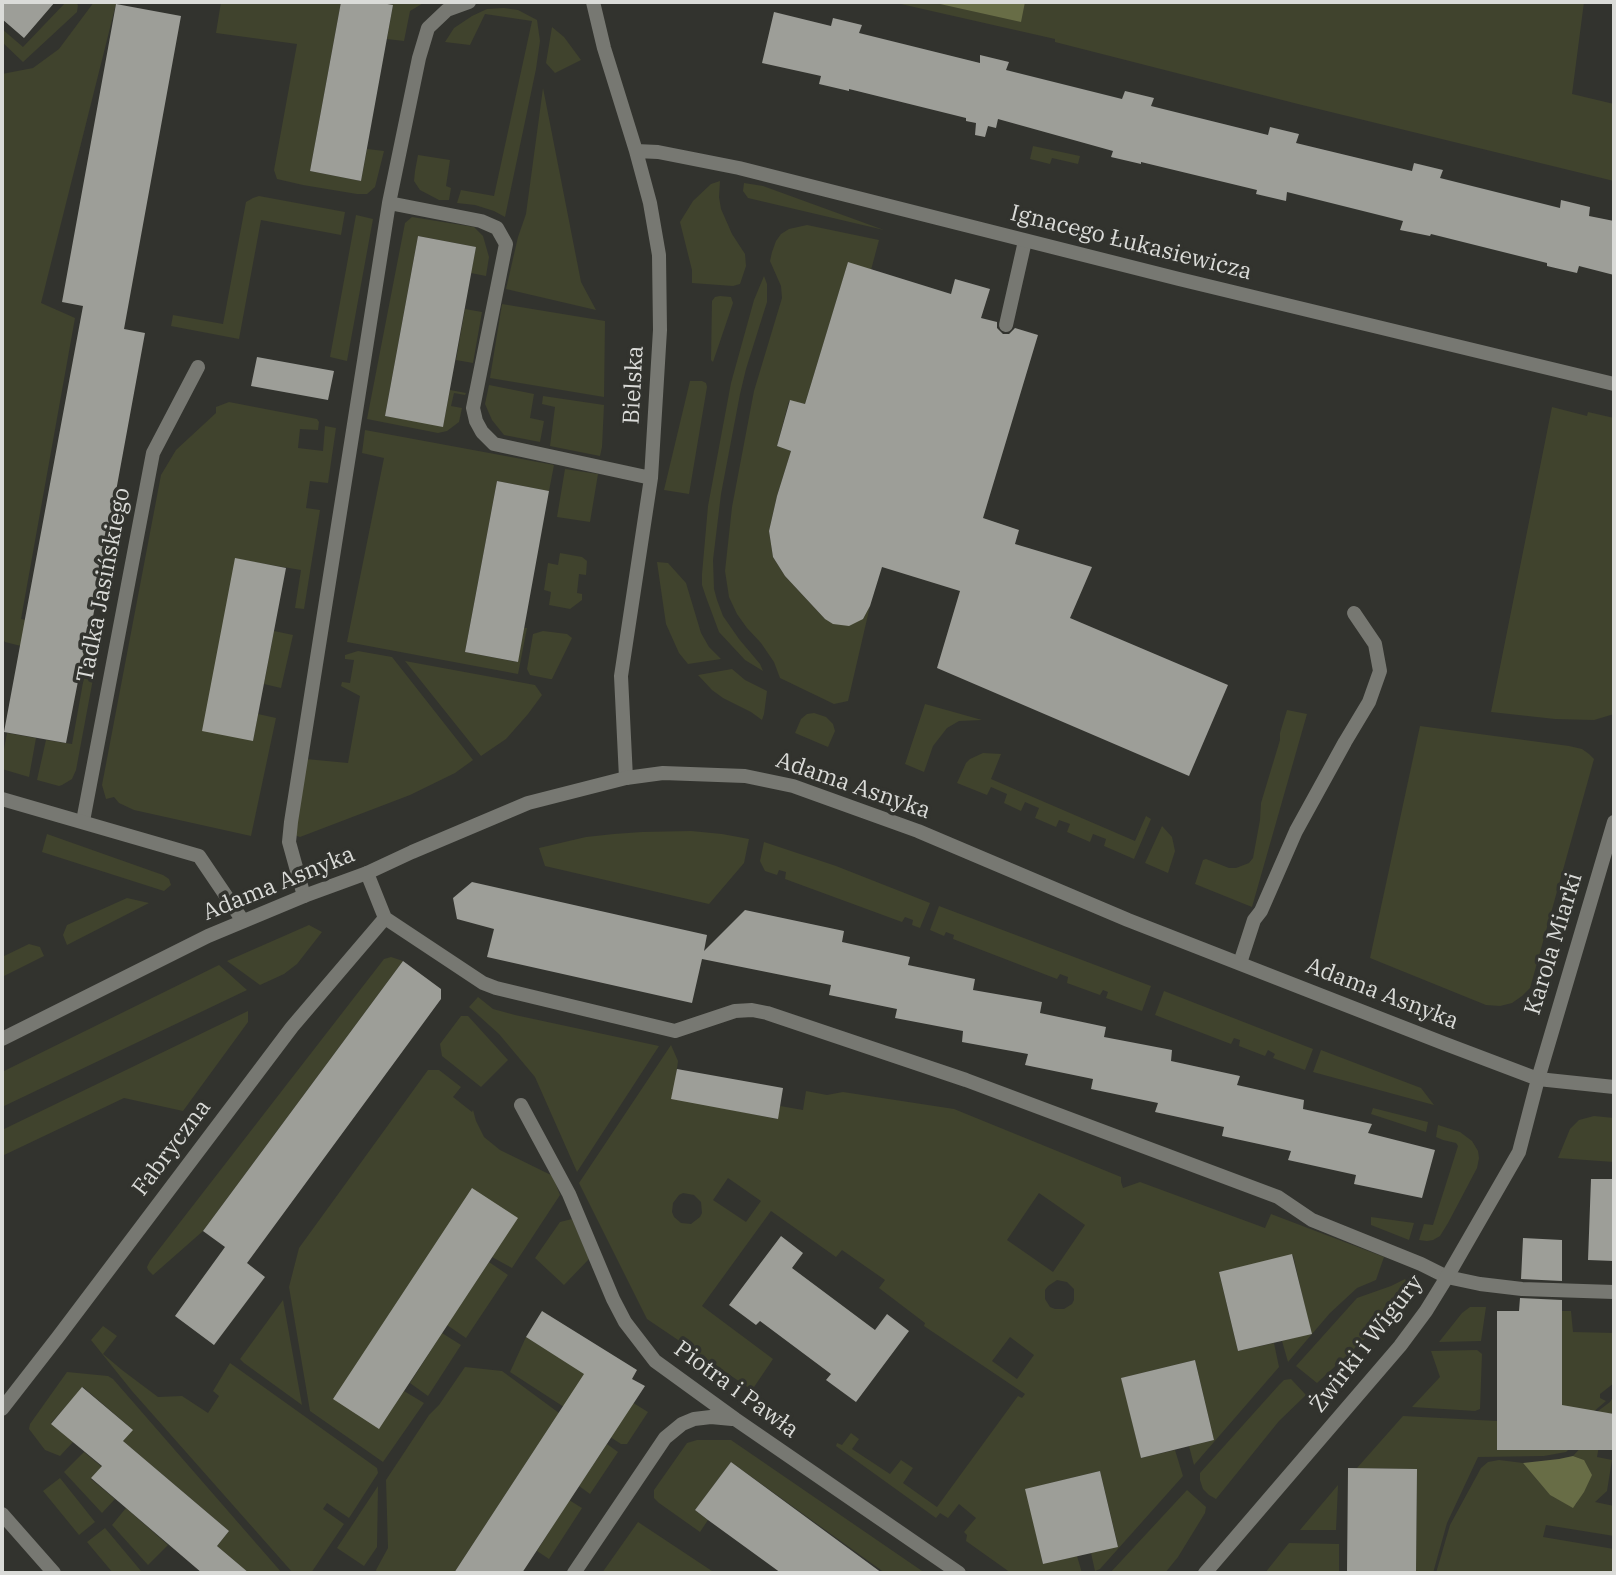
<!DOCTYPE html>
<meta charset="utf-8">
<style>
body{margin:0}
#map{position:relative;width:1616px;height:1575px;overflow:hidden;background:#32332e;font-family:"IBM Plex Serif",serif}
canvas{display:block}
.frame{position:absolute;inset:0;border:4px solid #dadbd8;pointer-events:none}
</style>
<div id="map">
<canvas width="1616" height="1575"></canvas>
<div class="frame"></div>
</div>
<script>
const g = document.querySelector('canvas').getContext('2d');
g.lineJoin = 'round';
function paint(path, color) {
  g.fillStyle = color;
  g.fill(path, 'evenodd');
}
function shape(rows) {
  const path = new Path2D();
  for (const r of rows) {
    path.moveTo(r[0], r[1]);
    for (let i = 2; i < r.length; i += 2) path.lineTo(r[i], r[i + 1]);
  }
  return path;
}
function stroke(path, color, width, dash) {
  g.strokeStyle = color;
  g.lineWidth = width;
  g.lineCap = dash ? 'butt' : 'round';
  g.setLineDash(dash || []);
  g.stroke(path);
}
function write(font, color, halo, rows, align = 'center') {
  g.font = font + ' "IBM Plex Serif",serif';
  g.lineWidth = 7;
  g.setLineDash([]);
  g.textBaseline = 'middle';
  g.strokeStyle = halo;
  g.fillStyle = color;
  for (const [text, x, y, turn = 0] of rows) {
    g.save();
    g.translate(x, y);
    g.rotate((+turn || 0) * Math.PI / 180);
    g.textAlign = isNaN(turn) ? turn : align;
    if (halo) g.strokeText(text, 0, 0);
    g.fillText(text, 0, 0);
    g.restore();
  }
}
paint(shape([
 [66,2,75,2,78,5,77,12,23,62,2,42,2,29,23,47],
 [94,2,108,2,116,4,41,303,75,318,21,619,102,636,97,665,5,642,2,637,2,74,33,68,59,49],
 [221,2,341,2,310,171,361,181,367,149,384,151,375,187,367,194,357,194,303,185,277,179,274,170,297,44,216,33],
 [376,2,425,2,410,11,404,41,387,39,393,5],
 [892,2,1584,2,1572,94,1614,104,1614,181,1298,104,1055,42,1055,39],
 [504,8,518,10,537,20,540,41,536,69,505,217,494,211,475,205,457,203,461,190,494,196,532,21,485,14,470,45,445,42,454,28,472,16,487,9],
 [552,27,564,37,581,60,555,73,546,63],
 [543,88,581,282,596,310,506,289,518,237,526,214],
 [1033,146,1080,156,1078,164,1052,158,1050,164,1030,159],
 [418,155,450,160,446,186,451,188,449,200,439,200,420,190,414,181,415,171],
 [720,181,719,197,721,209,732,234,745,254,746,266,740,284,733,286,692,283,692,270,680,222,693,201,711,184],
 [744,183,763,186,884,230,748,198,743,191],
 [259,196,345,212,341,235,261,220,239,339,171,326,173,315,223,324,246,202,253,198],
 [356,215,373,219,347,361,330,357],
 [412,217,474,227,483,236,489,257,486,276,471,273,476,247,418,236,385,416,443,426,450,390,466,393,465,395,454,393,451,406,462,408,459,422,447,431,438,433,367,419,405,223],
 [807,225,879,240,871,270,848,263,805,404,789,401,777,446,791,451,777,496,769,531,773,557,785,576,825,619,863,619,870,606,848,701,834,704,780,678,774,662,761,643,747,628,737,614,729,597,725,571,732,507,754,391,782,298,781,286,770,261,772,252,776,241,781,234,789,229],
 [764,276,767,284,767,302,746,369,740,394,721,494,713,560,714,589,717,600,723,616,739,639,760,664,763,671,745,660,719,632,706,597,702,585,702,574,708,506,731,383,754,300],
 [720,296,731,297,733,303,713,362,711,360,712,301,715,297],
 [502,304,605,321,604,397,490,378],
 [465,309,482,312,473,363,456,360],
 [690,381,702,381,706,383,707,387,689,494,664,490],
 [489,385,534,394,530,418,544,421,540,442,504,435,492,420,485,404],
 [543,396,604,405,602,447,600,456,550,446,555,407,542,404],
 [229,402,317,419,319,422,318,430,300,429,298,448,323,451,325,426,336,428,328,483,310,481,306,508,320,510,304,609,295,608,301,570,236,559,253,741,258,714,276,718,251,836,134,810,119,803,114,797,106,799,102,785,161,475,176,450,216,413,216,407],
 [1552,407,1587,416,1588,412,1614,418,1614,714,1594,720,1555,719,1491,712],
 [365,430,554,465,549,491,497,481,465,652,517,662,524,628,527,628,518,674,347,642,384,458,362,453],
 [565,469,598,474,590,522,557,517],
 [560,553,582,557,587,561,586,575,579,574,577,593,582,594,582,600,570,609,549,605,551,592,544,590,548,563,558,565],
 [657,562,668,563,686,583,701,633,709,647,721,659,688,664,679,653,666,624],
 [274,631,293,635,281,688,264,684],
 [543,631,567,634,572,638,552,679,550,679,530,675,527,669,533,634],
 [358,651,392,657,473,760,455,773,410,795,300,837,294,835,306,759,348,763,360,696,341,686,342,682,350,683,354,660,345,659,345,655],
 [405,661,535,685,542,695,528,714,506,739,481,756],
 [732,669,745,680,767,691,764,714,762,720,751,712,723,698,712,690,698,675],
 [84,677,93,679,76,770,72,779,62,785,59,786,37,780,46,740,72,744],
 [925,704,982,720,959,721,947,728,933,746,924,772,905,764],
 [1287,710,1307,714,1252,907,1195,884,1203,860,1206,859,1229,868,1236,868,1249,863,1253,858,1260,820,1261,803,1280,740,1280,733],
 [814,713,826,717,833,724,835,731,828,747,795,733,801,719,807,714],
 [1420,726,1569,746,1582,749,1589,754,1594,759,1530,988,1522,996,1512,1003,1500,1006,1486,1005,1370,958],
 [7,733,36,738,29,777,2,769,2,760],
 [983,753,1001,754,991,779,1135,841,1146,816,1151,819,1134,859,1104,846,1106,839,1093,834,1090,842,1067,832,1070,824,1059,820,1056,827,1035,818,1039,808,1025,802,1021,811,1004,803,1007,794,991,787,987,795,957,783,966,763,970,759],
 [1162,826,1172,837,1175,851,1168,873,1145,863],
 [691,831,722,834,749,839,744,863,709,904,545,866,539,848,586,837,614,834,642,832],
 [47,834,163,875,169,879,171,885,164,891,42,852],
 [764,842,836,866,930,903,920,928,912,925,913,920,905,917,902,922,785,879,786,872,779,870,777,875,765,871,760,861],
 [127,898,149,903,67,945,63,935,67,925],
 [939,906,1151,986,1142,1011,1106,998,1108,992,1103,990,1100,995,1067,983,1068,977,1060,974,1057,979,953,939,954,935,946,932,944,936,930,930],
 [309,925,322,932,297,964,284,974,260,985,227,961],
 [29,944,40,947,44,956,2,977,2,957],
 [391,957,403,961,203,1231,153,1275,148,1270,147,1267,150,1261,384,959],
 [219,965,247,990,2,1107,2,1072],
 [1164,991,1313,1049,1305,1070,1273,1058,1275,1054,1268,1050,1265,1056,1239,1046,1240,1040,1234,1038,1231,1044,1155,1015],
 [478,997,493,1009,515,1015,659,1046,577,1172,535,1077,499,1034,469,1007],
 [248,1011,248,1022,183,1111,124,1098,2,1156,2,1130],
 [461,1016,468,1016,508,1060,481,1087,442,1056,440,1044],
 [671,1045,678,1061,673,1098,777,1119,780,1106,803,1110,806,1091,827,1095,843,1092,954,1109,1121,1177,1121,1182,1123,1188,1140,1182,1265,1228,1271,1214,1384,1257,1376,1280,1357,1288,1330,1313,1288,1362,1282,1341,1311,1333,1293,1255,1219,1272,1238,1351,1274,1343,1279,1367,1194,1465,1189,1446,1214,1440,1195,1360,1122,1378,1141,1458,1175,1450,1183,1476,1100,1569,1095,1571,1091,1553,1118,1546,1100,1471,1026,1489,1043,1564,1077,1556,1082,1573,1011,1573,966,1541,967,1535,964,1532,976,1518,959,1504,948,1518,940,1513,936,1518,836,1446,837,1443,842,1445,851,1433,859,1439,852,1449,890,1474,901,1460,913,1468,903,1483,937,1507,1018,1396,1022,1398,1025,1394,924,1326,925,1323,879,1288,885,1280,842,1250,836,1257,771,1211,702,1306,773,1359,752,1390,647,1319,579,1183],
 [728,1178,761,1201,746,1222,713,1200],
 [683,1193,694,1195,701,1202,702,1213,700,1217,691,1224,681,1223,674,1217,672,1212,673,1203,679,1195],
 [1039,1193,1085,1225,1053,1272,1007,1240],
 [1057,1280,1067,1282,1074,1289,1074,1300,1072,1304,1064,1309,1055,1309,1050,1307,1045,1299,1045,1290,1048,1286],
 [1010,1337,1034,1355,1017,1379,992,1361],
 [1321,1050,1421,1088,1434,1105,1313,1072],
 [428,1070,439,1070,461,1087,453,1097,472,1112,473,1110,476,1121,484,1137,500,1150,553,1176,560,1195,512,1268,492,1257,517,1218,379,1429,404,1391,424,1403,383,1462,310,1411,289,1287,299,1248],
 [1373,1108,1428,1122,1426,1132,1371,1114],
 [1594,1116,1614,1118,1614,1162,1558,1158,1570,1129,1579,1120],
 [1438,1125,1460,1132,1472,1141,1478,1151,1479,1158,1477,1168,1448,1223,1440,1236,1433,1240,1427,1241,1419,1240,1424,1224,1433,1225,1458,1146,1456,1143,1443,1140,1436,1137],
 [1371,1217,1414,1223,1409,1240,1371,1225],
 [572,1219,589,1259,564,1285,535,1258,560,1222],
 [489,1262,508,1275,466,1338,447,1325],
 [1405,1279,1408,1283,1408,1286,1384,1321,1317,1383,1296,1366,1357,1298,1391,1286],
 [283,1300,302,1405,244,1363,240,1359],
 [1470,1307,1486,1307,1481,1341,1439,1342,1462,1313],
 [1562,1311,1571,1311,1573,1332,1614,1333,1614,1383,1600,1394,1600,1398,1606,1401,1592,1413,1576,1442,1566,1452,1544,1456,1478,1457,1447,1523,1433,1573,1416,1573,1417,1469,1357,1468,1403,1416,1497,1421,1498,1450,1562,1450],
 [103,1326,117,1336,103,1354,122,1370,158,1397,182,1396,208,1413,219,1396,213,1391,230,1363,377,1468,378,1473,349,1518,327,1503,323,1509,344,1524,311,1573,293,1573,132,1391,91,1340],
 [442,1333,461,1345,428,1396,410,1383],
 [526,1337,648,1412,627,1444,621,1444,510,1372],
 [1477,1350,1482,1354,1480,1409,1475,1411,1412,1407,1440,1377,1431,1351],
 [465,1367,502,1371,559,1413,454,1573,377,1573,376,1570,388,1548,386,1480,429,1415,439,1405],
 [67,1372,108,1376,113,1379,282,1573,249,1573,217,1546,229,1531,123,1441,132,1429,83,1387,51,1423,73,1442,60,1456,45,1450,29,1429,30,1424],
 [1291,1379,1306,1395,1279,1421,1216,1499,1209,1495,1203,1489,1200,1480,1200,1473,1279,1385,1284,1380],
 [1613,1397,1614,1414,1605,1413,1597,1457,1612,1460,1607,1491,1595,1502,1614,1506,1614,1536,1546,1525,1543,1537,1614,1549,1614,1573,1436,1573,1450,1525,1481,1468,1488,1462,1499,1460,1523,1463,1550,1495,1573,1507,1577,1503,1584,1460,1573,1456,1584,1444,1598,1411,1610,1402],
 [697,1440,731,1440,925,1573,885,1573,731,1462,695,1510,708,1520,700,1532,659,1503,654,1498,654,1490,687,1443],
 [607,1444,618,1452,590,1494,579,1486],
 [84,1452,102,1467,91,1479,115,1499,102,1513,64,1472],
 [60,1478,95,1522,79,1535,43,1491],
 [1338,1485,1336,1530,1300,1530],
 [378,1486,377,1547,364,1566,337,1548],
 [1187,1490,1206,1507,1205,1513,1178,1557,1165,1573,1110,1573],
 [569,1500,582,1508,549,1559,537,1551],
 [126,1508,168,1545,148,1565,112,1525],
 [638,1522,715,1573,602,1573],
 [105,1528,141,1571,138,1573,113,1573,87,1542],
 [1289,1543,1339,1544,1339,1573,1265,1573]
]), '#40432d');
paint(shape([
 [931,2,1025,2,1021,22],
 [1573,1456,1584,1460,1592,1475,1584,1492,1573,1508,1550,1495,1523,1463,1559,1459]
]), '#686d46');
paint(shape([
 [2,2,55,2,24,38,2,19],
 [341,2,376,2,393,5,361,181,310,171],
 [116,4,181,16,124,329,145,333,90,633,88,632,79,676,66,743,4,732,83,306,62,302],
 [774,12,831,26,833,18,862,25,859,33,980,63,980,55,1009,62,1006,70,1122,99,1125,91,1154,98,1151,106,1268,135,1270,127,1299,134,1296,143,1412,171,1414,163,1443,170,1440,178,1560,208,1561,200,1590,207,1589,216,1614,221,1614,275,1579,266,1577,273,1564,270,1547,266,1547,263,1431,234,1430,236,1400,230,1403,221,1287,192,1286,201,1256,194,1257,190,1141,162,1141,164,1111,157,1113,151,998,119,996,128,988,126,985,137,975,135,976,123,966,121,966,118,849,89,849,91,819,84,821,76,762,63],
 [418,236,476,247,443,427,385,416],
 [848,262,951,294,955,279,990,289,981,318,997,322,997,328,1003,334,1009,334,1015,328,1038,335,983,518,1019,530,1015,544,1092,567,1070,618,1228,685,1189,776,937,668,960,591,882,567,870,606,863,619,849,626,833,624,825,619,785,576,773,557,769,531,777,496,791,451,777,446,790,400,805,404],
 [257,357,334,371,328,400,251,386],
 [497,481,549,491,518,662,465,652],
 [235,558,286,568,253,741,202,731],
 [472,882,707,935,704,951,745,910,844,931,842,942,910,957,908,965,975,979,973,990,1042,1002,1040,1013,1106,1027,1104,1037,1172,1050,1171,1061,1240,1076,1237,1085,1304,1100,1303,1109,1372,1124,1368,1133,1435,1150,1422,1198,1354,1184,1356,1175,1288,1160,1291,1151,1222,1136,1224,1127,1155,1112,1158,1103,1091,1089,1093,1079,1025,1065,1028,1054,962,1042,963,1031,895,1018,897,1009,829,995,831,985,702,959,692,1003,487,957,494,929,457,919,453,898],
 [403,961,441,989,441,999,247,1263,265,1277,214,1345,175,1316,225,1247,203,1231],
 [677,1069,783,1088,778,1119,671,1099],
 [1591,1179,1614,1179,1614,1261,1588,1260],
 [472,1188,518,1218,379,1429,333,1399],
 [781,1236,803,1253,792,1268,875,1330,887,1314,909,1331,856,1402,826,1380,831,1374,760,1321,756,1325,729,1305],
 [1523,1238,1562,1240,1562,1281,1521,1279],
 [1292,1254,1312,1334,1238,1351,1219,1272],
 [1520,1298,1562,1300,1562,1405,1614,1414,1614,1450,1497,1450,1497,1311,1519,1311],
 [542,1311,637,1370,632,1379,645,1386,522,1573,454,1573,584,1374,526,1337],
 [1195,1360,1214,1440,1141,1458,1121,1378],
 [82,1387,133,1430,123,1441,229,1531,217,1546,249,1573,202,1573,91,1478,102,1466,51,1424],
 [731,1462,882,1573,781,1573,708,1520,695,1510],
 [1348,1468,1417,1469,1416,1573,1347,1573],
 [1100,1471,1118,1547,1043,1564,1025,1489]
]), '#9d9e98');
stroke(shape([
 [1006,325,1025,241],
 [83,821,153,453,198,367],
 [1240,963,1254,920,1261,911,1296,831,1345,742,1369,702,1380,671,1375,644,1354,613]
]), '#777872', 14);
stroke(shape([
 [593,2,604,48,636,151,650,203,659,255,660,330,651,478,621,676,626,778],
 [636,151,658,152,739,168,1179,279,1614,384],
 [389,203,481,221,497,228,506,244,473,408,476,421,482,432,494,444,651,478],
 [2,799,199,856,243,921],
 [367,873,385,918,483,983,496,988,675,1031,735,1011,752,1010,767,1013,966,1080,1278,1197,1312,1220,1421,1264,1447,1277,1480,1284,1522,1289,1614,1292],
 [304,896,289,842,291,822,389,203,419,58,428,28,447,10,469,2],
 [1538,1079,1614,1087],
 [521,1105,569,1194,613,1299,625,1322,655,1361,735,1419,959,1573],
 [2,1409,58,1337,292,1027,385,918],
 [574,1573,665,1438,682,1424,694,1419,711,1417,732,1419]
]), '#777872', 14);
stroke(shape([
 [2,1039,208,936,304,896,367,873,412,852,528,803,626,778,663,773,745,776,793,786,918,831,1128,920,1443,1043,1538,1079],
 [2,1514,54,1573],
 [1205,1573,1400,1346,1426,1311,1447,1277,1519,1152,1538,1079,1614,822]
]), '#777872', 14);
write('23px', '#dadbd8', '#32332e', [
 ["Ignacego Łukasiewicza",1131,243,14],
 ["Bielska",634,385,-87],
 ["Tadka Jasińskiego",104,585,-79],
 ["Adama Asnyka",853,786,19],
 ["Adama Asnyka",279,884,-22],
 ["Karola Miarki",1554,944,-73],
 ["Adama Asnyka",1382,994,21],
 ["Fabryczna",172,1148,-53],
 ["Żwirki i Wigury",1367,1344,-52],
 ["Piotra i Pawła",736,1390,36]
]);
</script>
